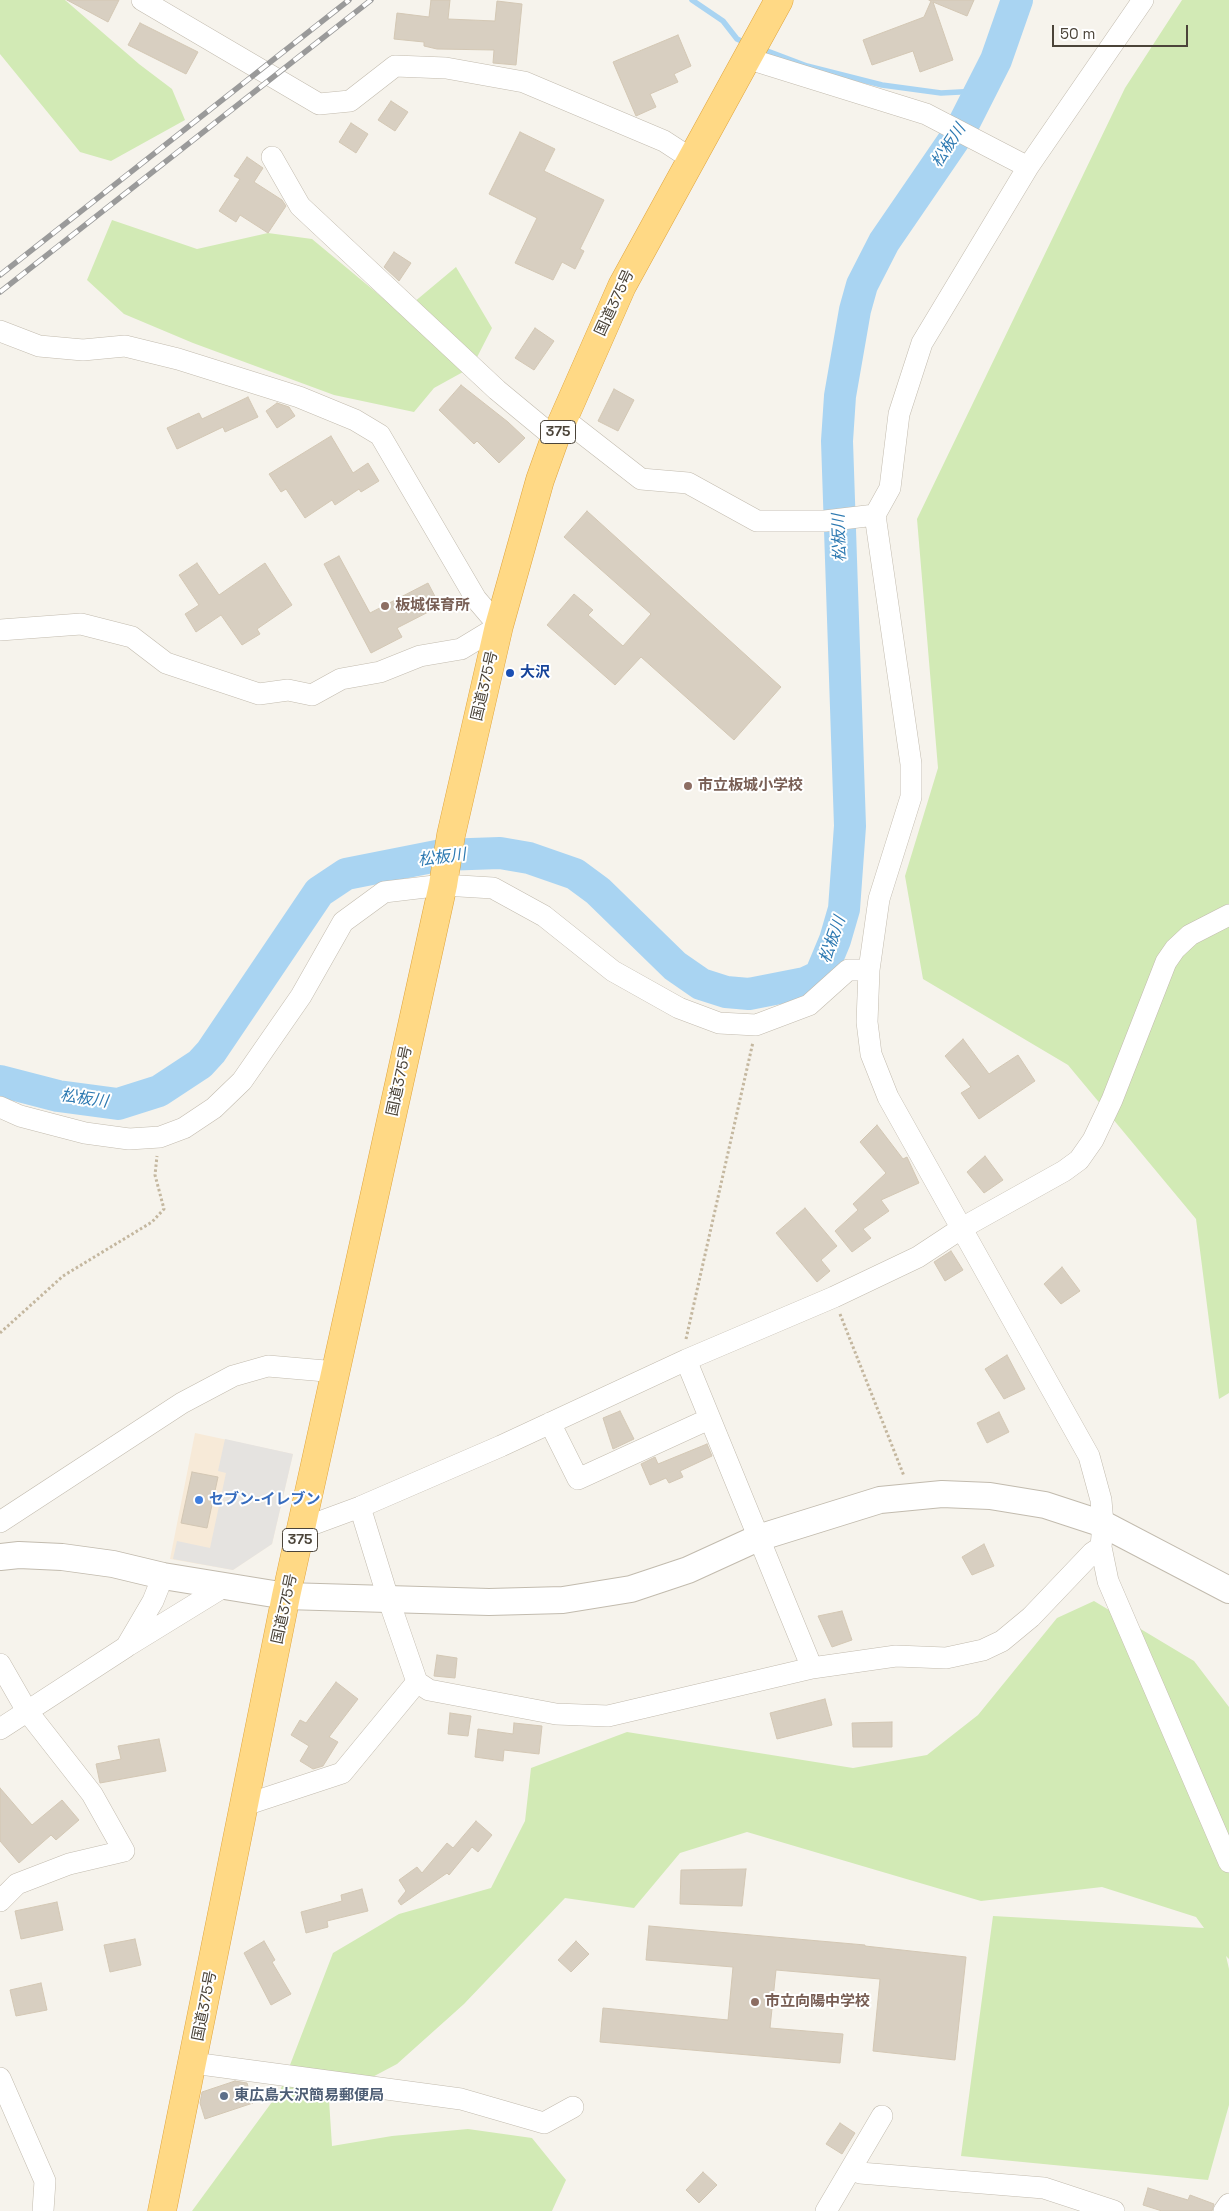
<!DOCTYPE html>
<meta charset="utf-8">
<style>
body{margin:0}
#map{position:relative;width:1229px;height:2211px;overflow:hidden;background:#f6f3ec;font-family:"Space Grotesk",sans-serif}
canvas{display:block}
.scale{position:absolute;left:1052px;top:25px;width:136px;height:22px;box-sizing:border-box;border:2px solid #4b4439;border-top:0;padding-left:6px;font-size:15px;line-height:18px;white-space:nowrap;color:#4b4439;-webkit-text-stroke:4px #fff;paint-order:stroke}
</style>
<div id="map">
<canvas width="1229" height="2211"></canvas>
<div class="scale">50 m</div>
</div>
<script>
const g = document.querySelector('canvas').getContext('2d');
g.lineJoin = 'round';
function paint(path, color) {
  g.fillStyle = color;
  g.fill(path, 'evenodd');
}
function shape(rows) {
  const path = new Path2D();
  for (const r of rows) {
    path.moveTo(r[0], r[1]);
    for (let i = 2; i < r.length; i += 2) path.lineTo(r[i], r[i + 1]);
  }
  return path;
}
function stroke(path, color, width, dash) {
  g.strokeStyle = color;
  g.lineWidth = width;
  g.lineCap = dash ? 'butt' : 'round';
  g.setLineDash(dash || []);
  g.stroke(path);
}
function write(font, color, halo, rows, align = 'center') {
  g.font = font + ' "Space Grotesk","Noto Sans JP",sans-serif';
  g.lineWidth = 4;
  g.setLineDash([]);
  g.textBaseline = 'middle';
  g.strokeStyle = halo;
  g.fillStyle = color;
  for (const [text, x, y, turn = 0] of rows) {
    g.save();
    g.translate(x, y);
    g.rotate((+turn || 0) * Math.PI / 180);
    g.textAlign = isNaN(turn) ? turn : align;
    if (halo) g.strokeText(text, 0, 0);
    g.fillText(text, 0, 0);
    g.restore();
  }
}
paint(shape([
 [195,1433,293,1454,272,1544,233,1570,170,1559]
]), '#f7ead8');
paint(shape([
 [0,0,65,0,139,64,172,89,185,120,111,161,80,152,0,54],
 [1182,0,1229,0,1229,1393,1219,1399,1196,1219,1068,1065,923,979,905,876,938,768,917,519,1125,88],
 [112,220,197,249,268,233,312,239,401,313,456,267,492,328,472,367,434,388,414,412,334,395,193,343,124,314,87,280],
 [1094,1601,1194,1661,1229,1707,1229,1959,1226,1956,1229,1969,1229,2105,1208,2180,961,2156,993,1916,1204,1928,1196,1917,1102,1887,981,1901,747,1832,680,1853,634,1908,565,1898,464,2004,397,2064,329,2100,332,2146,392,2136,468,2129,532,2138,566,2180,552,2211,192,2211,280,2091,333,1953,399,1914,491,1888,525,1821,531,1768,627,1732,853,1768,927,1755,978,1715,1057,1618]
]), '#d2eab5');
paint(shape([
 [225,1439,293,1454,272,1544,233,1570,173,1559,177,1541,210,1548,226,1473,218,1471]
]), '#e5e3e0');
stroke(shape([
 [692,0,723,21,737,39,748,44],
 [762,49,807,66,882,85,941,93,979,91]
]), '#a9d4f2', 5.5);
stroke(shape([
 [0,1081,58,1096,118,1104,159,1091,200,1064,211,1052,319,892,346,874,442,855,500,853,529,858,575,874,598,891,675,966,701,984,726,992,749,994,805,983,820,976,835,940,844,909,850,826,837,441,840,396,855,310,862,285,884,242,960,131,996,60,1017,0]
]), '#a9d4f2', 32);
const building = shape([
 [67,0,119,0,108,22,67,0],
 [431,0,450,0,448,19,495,21,497,1,522,4,516,65,493,63,494,50,437,49,424,46,424,42,394,39,397,13,429,17,431,0],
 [929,0,974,0,967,16,933,2,953,60,920,72,913,51,872,65,863,40,924,17,931,1,929,0],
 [140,23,198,52,186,74,128,45,140,23],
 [678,35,691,66,674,74,678,82,650,94,656,107,636,116,613,62,678,35],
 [391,101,408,112,395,131,378,120,391,101],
 [351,123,368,134,356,153,339,142,351,123],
 [520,132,555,149,544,171,604,200,580,249,584,251,575,269,562,262,553,280,515,263,537,218,489,194,520,132],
 [247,157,263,168,254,182,282,200,286,206,268,233,240,215,236,222,219,211,240,179,234,176,247,157],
 [394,252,411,263,399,281,384,267,394,252],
 [535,328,554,341,534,370,515,358,535,328],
 [461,385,508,422,525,438,499,463,477,441,474,444,439,410,461,385],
 [614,389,634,400,618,431,598,421,614,389],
 [248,397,258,417,225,432,223,427,177,449,167,428,199,413,202,419,248,397],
 [277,403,289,407,295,416,277,428,266,411,277,403],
 [331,436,353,473,368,463,379,481,361,492,359,489,335,505,332,500,305,518,286,489,281,492,269,474,331,436],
 [587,511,781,687,734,740,641,657,615,685,547,625,574,594,593,610,588,615,623,646,651,614,564,537,587,511],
 [339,556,370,613,428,583,440,606,397,628,402,637,371,653,324,564,339,556],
 [197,563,219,595,265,563,292,605,257,629,260,634,242,645,221,615,196,632,185,614,199,605,179,575,197,563],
 [963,1039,989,1074,1018,1055,1035,1081,979,1119,961,1093,971,1087,945,1056,963,1039],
 [877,1125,903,1159,907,1157,919,1183,881,1200,889,1211,863,1229,871,1238,852,1252,835,1231,858,1210,853,1204,886,1173,860,1142,877,1125],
 [985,1156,1003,1180,984,1193,967,1172,985,1156],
 [805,1208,837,1246,821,1260,830,1271,817,1282,776,1233,805,1208],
 [951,1251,963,1270,945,1281,934,1262,951,1251],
 [1062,1267,1080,1291,1061,1304,1044,1284,1062,1267],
 [1007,1355,1025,1389,1004,1399,985,1369,1007,1355],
 [620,1411,634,1439,613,1449,603,1418,620,1411],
 [999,1412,1009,1432,987,1443,977,1423,999,1412],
 [707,1444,712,1456,680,1471,683,1477,669,1483,666,1478,650,1485,641,1464,655,1457,658,1464,707,1444],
 [192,1472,218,1477,207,1528,181,1523,192,1472],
 [984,1544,994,1566,972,1575,962,1557,984,1544],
 [842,1611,852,1640,832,1647,818,1616,842,1611],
 [437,1655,457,1658,455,1678,434,1676,437,1655],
 [336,1682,358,1699,329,1737,338,1742,323,1766,313,1769,300,1761,309,1746,291,1735,300,1720,306,1723,336,1682],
 [825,1699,832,1725,777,1739,770,1713,825,1699],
 [450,1713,471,1716,468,1736,448,1734,450,1713],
 [892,1722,892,1747,853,1747,852,1723,892,1722],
 [514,1723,542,1726,539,1754,504,1750,503,1761,475,1757,478,1729,513,1734,514,1723],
 [159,1739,166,1771,100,1783,96,1764,121,1759,118,1746,159,1739],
 [0,1788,32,1825,62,1800,79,1820,56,1840,51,1835,19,1863,0,1841,0,1788],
 [476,1821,492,1835,478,1852,472,1847,449,1875,447,1873,401,1905,398,1901,406,1891,399,1880,417,1867,422,1873,447,1843,453,1848,476,1821],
 [746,1869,742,1906,680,1904,681,1870,746,1869],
 [362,1889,368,1911,327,1921,328,1927,306,1933,301,1912,342,1901,341,1895,362,1889],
 [57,1902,63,1930,21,1939,15,1911,57,1902],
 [649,1926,865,1945,865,1946,966,1957,955,2060,873,2051,880,1979,776,1970,770,2028,843,2034,840,2063,600,2042,603,2008,728,2020,733,1967,646,1960,649,1926],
 [135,1939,141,1965,110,1972,104,1945,135,1939],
 [264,1941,275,1960,272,1962,291,1994,271,2005,244,1953,264,1941],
 [576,1941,589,1954,571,1972,558,1960,576,1941],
 [41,1983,47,2010,16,2016,10,1990,41,1983],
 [235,2081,247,2083,253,2103,205,2119,200,2103,202,2092,235,2081],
 [840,2123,855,2133,842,2154,826,2144,840,2123],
 [703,2172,717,2185,699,2203,686,2190,703,2172],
 [1148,2188,1188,2200,1190,2195,1214,2204,1212,2211,1162,2211,1143,2205,1148,2188]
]);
paint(building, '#d8cfc1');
stroke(building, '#d3c7b4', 1);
const minor = shape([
 [142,0,319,104,350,101,395,66,446,68,524,82,664,141,690,158],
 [1143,0,1028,167,922,343,899,414,890,488,875,515,911,764,911,797,879,899,869,970,867,1022,871,1054,888,1097,1089,1456,1101,1500,1103,1524,1101,1547,1108,1581,1229,1862],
 [746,58,926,114,1028,167],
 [272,157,300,206,497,390,555,438],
 [0,331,39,346,83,350,125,346,178,359,299,397,355,420,380,435,476,599,499,626,461,649,420,656,380,672,341,679,312,695,288,690,259,694,166,663,132,637,81,624,0,630],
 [564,419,641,479,688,483,757,521,825,521,875,515],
 [0,1107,20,1116,85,1133,129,1139,160,1137,184,1128,214,1108,242,1081,301,996,343,922,384,892,443,885,493,888,544,916,613,971,679,1008,719,1023,756,1025,809,1005,848,970,869,970],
 [686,1360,812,1668],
 [550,1423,578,1479,709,1419],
 [360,1507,388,1598,417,1682,429,1690,556,1714,608,1716,812,1668,896,1656,946,1658,983,1650,1002,1641,1031,1617,1092,1553,1101,1547],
 [0,1522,182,1403,233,1376,268,1366,337,1372],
 [303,1528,360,1507,501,1446,686,1360,834,1297,918,1257,962,1228,1064,1171,1079,1160,1093,1140,1112,1100,1166,962,1175,949,1190,935,1229,915],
 [129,1645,225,1586],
 [0,1664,27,1711,92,1794,124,1851,69,1864,17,1884,0,1901],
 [0,1729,126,1647,153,1601,163,1576],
 [245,1805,342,1773,417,1682],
 [193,2063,461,2099,544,2123,573,2107],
 [0,2078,45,2181,43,2211],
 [851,2169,860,2173,1044,2188,1114,2211],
 [826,2211,882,2116],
 [1224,2211,1229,2204]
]);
const tertiary = shape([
 [0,1557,19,1555,62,1557,113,1564,163,1576,286,1596,489,1602,563,1600,631,1589,688,1570,758,1538,880,1500,942,1494,990,1496,1045,1505,1103,1524,1229,1590]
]);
const trunk = shape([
 [162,2211,286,1596,443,885,451,835,499,626,540,480,555,438,622,286,779,0]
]);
stroke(minor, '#c2bbae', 22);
stroke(tertiary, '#c2bbae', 28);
stroke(trunk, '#e0a43c', 29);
stroke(shape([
 [840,1314,904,1476],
 [0,1333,63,1276,152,1222,164,1209,155,1175,157,1156],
 [686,1339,753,1042]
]), '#c4b79f', 3, [2.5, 2.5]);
stroke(minor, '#fff', 21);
stroke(tertiary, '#fff', 26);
stroke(trunk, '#ffd985', 28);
const rail = shape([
 [0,275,349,0],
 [0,292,371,0]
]);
stroke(rail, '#9a9a9a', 5.5);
stroke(rail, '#fff', 4, [11]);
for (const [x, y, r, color] of [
 [385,606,5,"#8d6e63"],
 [510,673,5,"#1a4fb4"],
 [688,786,5,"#8d6e63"],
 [199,1500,5,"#3f7fe0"],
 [755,2002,5,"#8d6e63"],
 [224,2096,5,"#5c6f8a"]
]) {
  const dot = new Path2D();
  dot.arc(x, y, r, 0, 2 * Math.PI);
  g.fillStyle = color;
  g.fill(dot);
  stroke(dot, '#fff', 2);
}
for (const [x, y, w] of [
 [558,432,35],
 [300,1540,35]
]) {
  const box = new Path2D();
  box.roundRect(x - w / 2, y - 11.5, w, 23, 4);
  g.fillStyle = '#fff';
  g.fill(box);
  stroke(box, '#4b4439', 1);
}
write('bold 14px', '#4b4439', null, [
 ["375",558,432],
 ["375",300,1540]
]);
write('15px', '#4b4439', '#fff', [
 ["国道375号",615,303,-65],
 ["国道375号",485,686,-77],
 ["国道375号",400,1081,-78],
 ["国道375号",285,1609,-78],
 ["国道375号",205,2006,-79]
]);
write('bold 15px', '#785e54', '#fff', [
 ["板城保育所",395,606],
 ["市立板城小学校",698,786],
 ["市立向陽中学校",765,2002]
], 'left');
write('bold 15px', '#164399', '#fff', [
 ["大沢",520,673]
], 'left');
write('bold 15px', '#366cbe', '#fff', [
 ["セブン-イレブン",209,1500]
], 'left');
write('bold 15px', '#4e5e75', '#fff', [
 ["東広島大沢簡易郵便局",234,2096]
], 'left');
write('italic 16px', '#2e7ab2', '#fff', [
 ["松板川",949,146,-57],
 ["松板川",840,538,-92],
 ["松板川",442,858,-7],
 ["松板川",833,940,-71],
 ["松板川",84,1099,8]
]);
</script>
